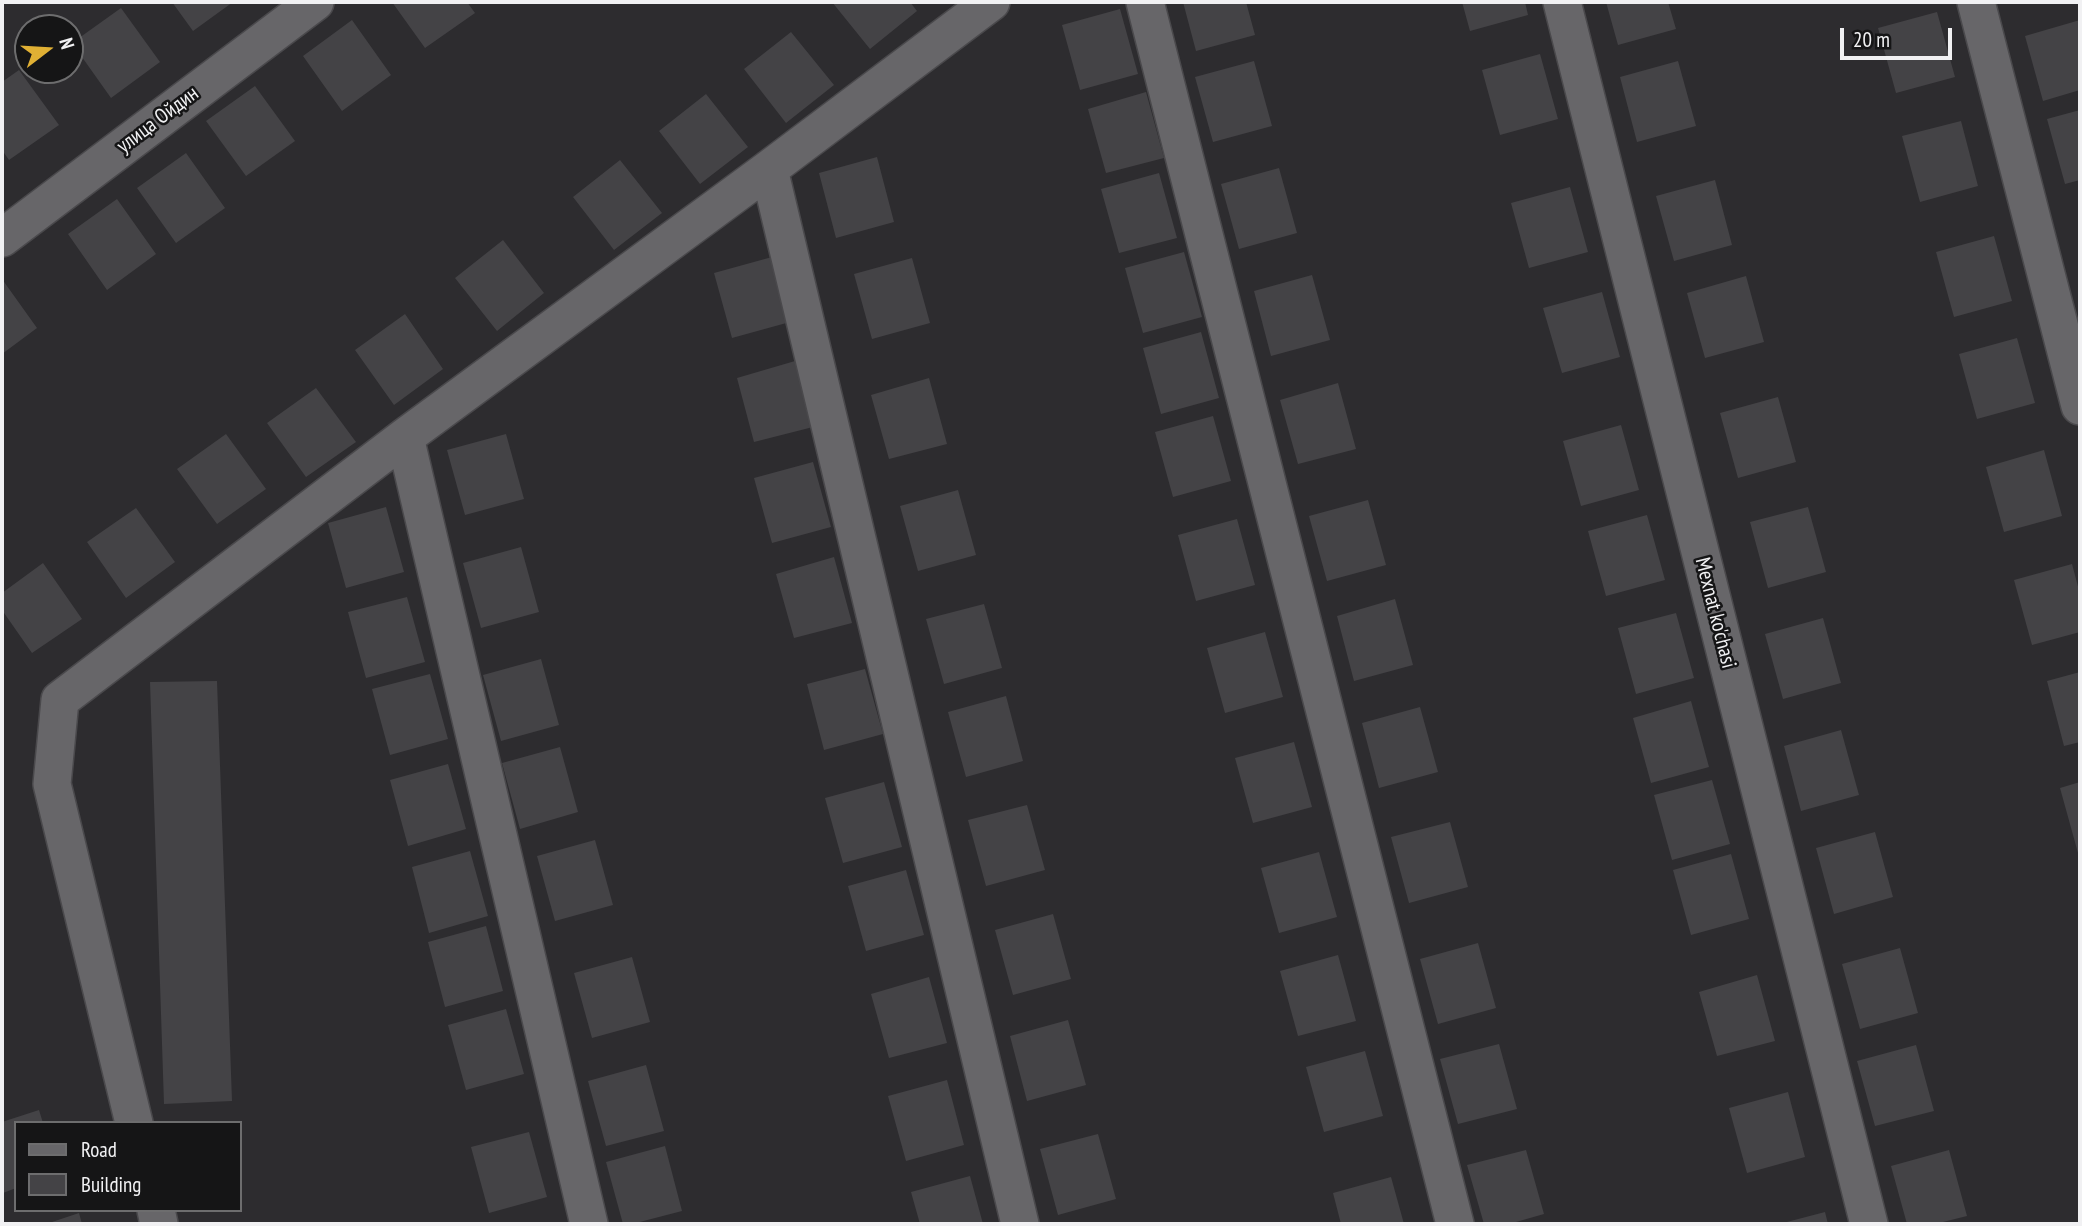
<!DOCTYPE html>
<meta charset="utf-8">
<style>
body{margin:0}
#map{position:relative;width:2082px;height:1226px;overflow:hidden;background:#2d2c2f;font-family:"PT Sans Narrow",sans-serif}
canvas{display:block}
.frame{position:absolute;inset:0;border:4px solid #f1f1f3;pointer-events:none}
.legend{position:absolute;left:14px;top:1121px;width:228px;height:91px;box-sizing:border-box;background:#151516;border:2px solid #6d6d6e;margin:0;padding:9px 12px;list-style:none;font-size:21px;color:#f1f1f3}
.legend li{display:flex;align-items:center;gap:14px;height:35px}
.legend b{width:35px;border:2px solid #6d6d6e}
.north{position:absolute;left:14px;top:14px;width:70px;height:70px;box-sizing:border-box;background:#151516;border:2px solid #6d6d6e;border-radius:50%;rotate:73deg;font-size:19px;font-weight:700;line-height:28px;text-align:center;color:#f1f1f3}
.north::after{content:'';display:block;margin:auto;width:24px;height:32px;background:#e0b034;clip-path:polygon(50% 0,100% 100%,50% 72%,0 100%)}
.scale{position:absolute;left:1840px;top:28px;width:112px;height:32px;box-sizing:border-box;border:4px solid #f1f1f3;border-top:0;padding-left:9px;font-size:21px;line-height:24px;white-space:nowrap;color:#f1f1f3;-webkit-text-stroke:5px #151516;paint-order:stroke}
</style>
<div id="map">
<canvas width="2082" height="1226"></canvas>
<div class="frame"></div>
<ul class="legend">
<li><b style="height:9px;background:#676669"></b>Road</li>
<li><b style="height:19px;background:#444346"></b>Building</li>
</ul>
<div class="north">N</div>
<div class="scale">20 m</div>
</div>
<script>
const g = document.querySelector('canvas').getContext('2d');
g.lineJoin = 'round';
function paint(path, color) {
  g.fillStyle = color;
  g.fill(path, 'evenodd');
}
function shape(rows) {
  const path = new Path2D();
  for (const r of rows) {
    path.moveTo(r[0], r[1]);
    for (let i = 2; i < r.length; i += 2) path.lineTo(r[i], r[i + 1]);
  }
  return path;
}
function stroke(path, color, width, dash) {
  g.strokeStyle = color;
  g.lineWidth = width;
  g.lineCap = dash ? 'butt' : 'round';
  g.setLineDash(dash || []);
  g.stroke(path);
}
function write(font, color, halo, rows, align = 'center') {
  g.font = font + ' "PT Sans Narrow",sans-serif';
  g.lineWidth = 5;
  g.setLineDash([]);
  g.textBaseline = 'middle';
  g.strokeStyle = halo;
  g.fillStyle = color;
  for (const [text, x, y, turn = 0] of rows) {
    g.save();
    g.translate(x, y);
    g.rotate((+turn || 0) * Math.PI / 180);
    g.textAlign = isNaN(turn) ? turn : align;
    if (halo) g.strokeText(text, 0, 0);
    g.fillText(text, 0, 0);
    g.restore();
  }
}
paint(shape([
 [172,2,233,2,193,31],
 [392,2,467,2,475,13,425,48],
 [832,2,910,2,917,11,870,49],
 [1183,2,1246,2,1255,35,1196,51],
 [1462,2,1525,2,1528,15,1470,31],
 [1606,2,1668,2,1676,29,1618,45],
 [121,8,160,62,111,98,72,43],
 [1120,9,1138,74,1080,90,1062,25],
 [1937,12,1955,77,1896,93,1878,28],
 [352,20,391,75,342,111,303,56],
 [2080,20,2080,90,2043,101,2025,36],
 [791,32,834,85,786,123,744,69],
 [1540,54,1558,119,1500,135,1482,70],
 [1254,61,1272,126,1213,142,1195,77],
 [1678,61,1696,126,1637,142,1620,77],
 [19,70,59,125,9,160,2,150,2,82],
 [255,86,295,141,246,176,206,121],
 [1146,92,1164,158,1106,173,1088,109],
 [706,94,748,147,700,184,659,131],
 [2080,110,2080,180,2065,184,2047,119],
 [1961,121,1978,186,1920,202,1902,136],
 [186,153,225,208,176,243,137,188],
 [877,157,894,222,836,238,819,173],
 [620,160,662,213,614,250,573,197],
 [1279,168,1297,233,1239,249,1221,184],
 [1159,173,1177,238,1119,253,1101,189],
 [1715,180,1732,245,1674,261,1656,196],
 [1570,187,1588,252,1529,268,1511,203],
 [117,199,156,254,107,290,68,234],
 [1994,236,2012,301,1954,317,1936,252],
 [503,240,544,293,497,331,455,278],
 [1184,252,1202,317,1143,333,1125,268],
 [772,257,790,322,732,338,714,273],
 [912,258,930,323,872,339,854,274],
 [1312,275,1330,340,1271,356,1254,291],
 [1746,276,1764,342,1705,358,1687,293],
 [2,279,37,328,2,354],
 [1602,292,1620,357,1562,373,1543,308],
 [405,314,443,369,394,405,355,350],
 [1201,332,1219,398,1161,414,1143,348],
 [2017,338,2035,403,1977,419,1959,354],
 [795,361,813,427,754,442,737,378],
 [929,378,947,444,889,459,871,395],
 [1338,383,1356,449,1298,464,1280,400],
 [316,388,356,442,306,477,267,423],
 [1778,397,1796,462,1738,478,1720,413],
 [1213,416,1231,481,1173,497,1155,432],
 [1621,425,1639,490,1581,506,1563,441],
 [226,434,266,489,217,524,177,469],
 [506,434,524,499,465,515,447,450],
 [2044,450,2062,516,2004,532,1986,467],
 [813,462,831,527,772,543,754,478],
 [958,490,976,555,918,571,900,506],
 [1368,500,1386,565,1327,581,1309,516],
 [386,507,404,572,346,588,328,523],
 [1808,507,1826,572,1768,588,1750,522],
 [136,508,175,562,126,598,87,542],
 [1647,515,1665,580,1606,596,1588,531],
 [1237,519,1255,585,1196,601,1178,535],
 [521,547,539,612,481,628,463,563],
 [834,557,852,623,794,638,776,574],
 [43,563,82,619,32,653,2,610,2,593],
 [2072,564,2080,594,2080,632,2032,645,2014,580],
 [407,597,425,662,366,678,348,612],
 [1395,599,1413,665,1354,681,1337,616],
 [984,604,1002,668,944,684,926,619],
 [1676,613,1694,678,1636,694,1618,628],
 [1823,618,1841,683,1783,699,1765,634],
 [1265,632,1283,697,1225,713,1207,648],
 [541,659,559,725,501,741,483,675],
 [865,669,883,734,824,750,807,684],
 [2080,672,2080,742,2064,746,2047,681],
 [430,674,448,739,390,755,372,689],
 [217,681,232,1101,164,1104,150,682],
 [1006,696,1023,761,966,777,948,712],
 [1691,701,1709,767,1651,783,1633,718],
 [1420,707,1438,772,1379,788,1362,723],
 [1841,730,1859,795,1801,811,1784,746],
 [1294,742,1312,807,1253,823,1235,758],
 [560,747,578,812,520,829,502,763],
 [448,764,466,829,408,846,390,780],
 [1712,780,1730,844,1672,860,1654,795],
 [884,782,902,847,843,863,825,798],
 [2080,782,2080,853,2078,853,2060,788],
 [1027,805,1045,870,986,886,968,820],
 [1450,822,1468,887,1409,903,1391,837],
 [1875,832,1893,897,1834,914,1816,848],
 [595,840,613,905,555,921,537,856],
 [470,851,488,916,429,933,412,867],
 [1319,852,1337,917,1279,933,1261,868],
 [1731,854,1749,919,1691,935,1673,870],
 [906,870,924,935,866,951,848,886],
 [1053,914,1071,979,1013,995,995,930],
 [486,926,503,991,445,1007,428,942],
 [1478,943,1496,1008,1438,1024,1420,959],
 [1900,948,1918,1013,1860,1029,1842,964],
 [1338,955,1356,1021,1298,1036,1280,971],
 [632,957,650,1022,592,1038,574,973],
 [1757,975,1775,1041,1717,1056,1699,992],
 [929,977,947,1043,889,1058,871,994],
 [506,1009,524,1074,466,1090,448,1025],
 [1068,1020,1086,1085,1027,1101,1010,1036],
 [1499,1044,1517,1109,1458,1124,1440,1059],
 [1916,1045,1934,1111,1875,1126,1857,1061],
 [1365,1051,1383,1116,1324,1132,1306,1067],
 [646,1065,664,1131,606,1146,588,1081],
 [947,1080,964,1145,906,1161,888,1096],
 [1788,1092,1805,1157,1747,1173,1729,1108],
 [39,1110,43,1123,16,1123,16,1188,3,1193,2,1122],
 [529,1132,547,1197,489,1213,471,1147],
 [1098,1134,1116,1199,1058,1215,1040,1149],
 [665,1146,682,1211,632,1224,623,1224,606,1162],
 [1526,1150,1544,1214,1509,1224,1484,1224,1467,1165],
 [1949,1150,1967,1216,1935,1224,1907,1224,1891,1166],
 [970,1176,983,1224,920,1224,911,1192],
 [1391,1177,1404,1224,1341,1224,1333,1193],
 [1825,1212,1828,1224,1783,1224,1783,1223],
 [79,1213,82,1224,46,1224]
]), '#444346');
const minor = shape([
 [1145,2,1455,1224],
 [1562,2,1869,1224],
 [1976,2,2080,406],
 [769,169,1020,1224],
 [2,238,315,2],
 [405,437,589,1224],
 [134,1123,52,784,60,700,405,437,769,169,991,2],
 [156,1210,159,1224]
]);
stroke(minor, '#4a494c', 40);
stroke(minor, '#676669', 37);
write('21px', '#f1f1f3', '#151516', [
 ["улица Ойдин",158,120,-37],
 ["Mexnat ko'chasi",1715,613,76]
]);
</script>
